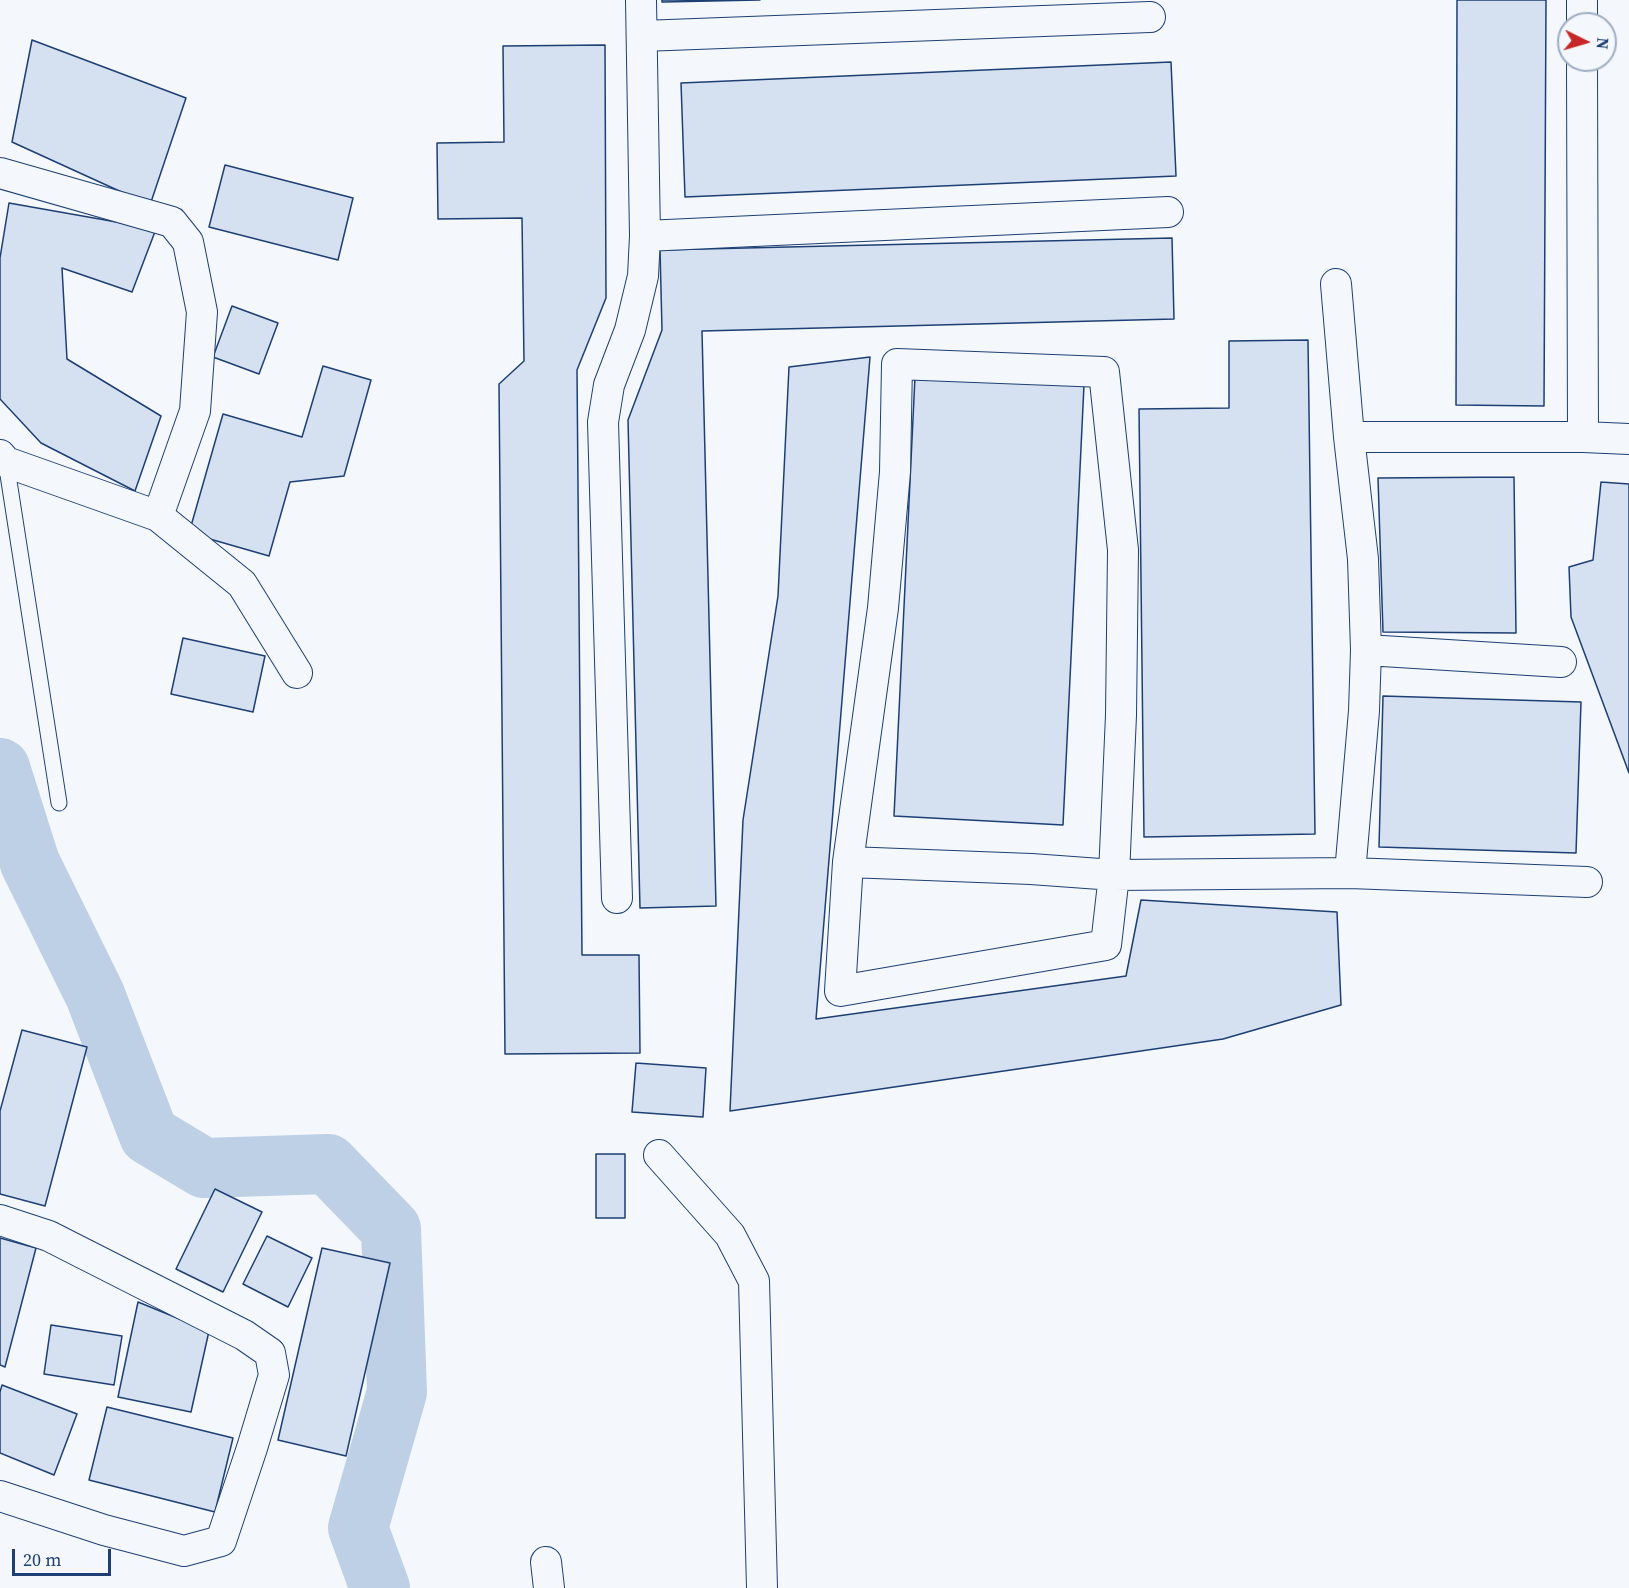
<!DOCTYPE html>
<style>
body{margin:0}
#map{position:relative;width:1629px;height:1588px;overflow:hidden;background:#f4f7fb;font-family:"Source Serif 4",serif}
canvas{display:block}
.north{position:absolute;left:1557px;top:12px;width:60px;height:60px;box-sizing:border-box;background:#f4f7fb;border:2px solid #9eadc5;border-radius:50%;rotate:95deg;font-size:16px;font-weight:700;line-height:24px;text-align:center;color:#1d3f73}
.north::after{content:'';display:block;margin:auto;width:21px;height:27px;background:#c62828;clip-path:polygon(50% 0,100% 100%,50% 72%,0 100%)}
.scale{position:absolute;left:12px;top:1549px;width:99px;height:27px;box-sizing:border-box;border:3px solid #1d3f73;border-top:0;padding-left:8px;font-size:18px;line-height:21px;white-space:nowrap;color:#1d3f73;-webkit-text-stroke:4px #f4f7fb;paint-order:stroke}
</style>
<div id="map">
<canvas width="1629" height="1588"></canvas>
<div class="north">N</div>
<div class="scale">20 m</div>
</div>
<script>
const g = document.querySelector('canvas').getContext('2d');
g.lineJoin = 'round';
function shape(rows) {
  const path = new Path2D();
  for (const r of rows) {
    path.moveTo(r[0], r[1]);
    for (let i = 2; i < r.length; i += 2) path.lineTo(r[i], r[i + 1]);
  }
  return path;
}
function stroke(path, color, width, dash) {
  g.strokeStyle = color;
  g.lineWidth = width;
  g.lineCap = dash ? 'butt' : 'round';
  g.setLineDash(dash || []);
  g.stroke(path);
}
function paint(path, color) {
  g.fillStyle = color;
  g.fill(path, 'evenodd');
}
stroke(shape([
 [0,768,30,863,95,995,149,1135,204,1168,328,1164,391,1229,397,1392,358,1528,380,1588]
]), '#bed0e5', 60);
const building = shape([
 [662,0,760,0,662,2,662,0],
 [1457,0,1546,0,1544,406,1456,405,1457,0],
 [32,40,186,98,150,205,12,142,32,40],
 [605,45,606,298,577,370,582,955,639,955,640,1053,505,1054,499,384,524,361,522,218,438,219,437,143,504,142,503,46,605,45],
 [1171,62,1176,176,685,197,681,83,1171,62],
 [225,165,353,198,338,260,209,227,225,165],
 [9,203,156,229,132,292,62,268,67,359,161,416,135,491,41,443,0,399,0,258,9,203],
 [1172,238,1174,319,702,331,716,906,640,908,628,420,662,330,660,250,1172,238],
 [232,306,278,323,259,374,213,357,232,306],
 [1308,340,1315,834,1144,837,1139,409,1229,408,1229,341,1308,340],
 [870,357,816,1019,1126,976,1141,900,1337,912,1341,1005,1223,1039,730,1111,743,820,778,596,789,367,870,357],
 [323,366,371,380,344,476,290,482,269,556,189,533,223,414,302,437,323,366],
 [915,377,1084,385,1063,825,894,816,915,377],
 [1514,477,1516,633,1383,632,1378,478,1514,477],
 [1601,482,1629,484,1629,773,1571,617,1569,567,1593,560,1601,482],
 [183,638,265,656,253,712,171,694,183,638],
 [1383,696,1581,702,1576,853,1379,847,1383,696],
 [22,1030,87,1047,45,1206,0,1194,0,1111,22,1030],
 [636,1063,706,1068,703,1117,632,1112,636,1063],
 [596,1154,625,1154,625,1218,596,1218,596,1154],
 [215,1189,262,1212,223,1292,176,1269,215,1189],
 [267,1236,312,1258,288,1307,243,1284,267,1236],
 [0,1238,36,1248,5,1367,0,1365,0,1238],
 [322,1248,390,1263,346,1456,278,1440,322,1248],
 [138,1302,209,1331,191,1412,118,1397,138,1302],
 [51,1325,122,1336,114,1385,44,1374,51,1325],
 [2,1385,77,1414,54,1475,0,1453,0,1392,2,1385],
 [107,1407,233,1438,215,1512,89,1480,107,1407]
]);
paint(building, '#d5e0f0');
stroke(building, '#1d3f73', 1.5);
const lane = shape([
 [6,462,59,803]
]);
const street = shape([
 [1582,24,1582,0],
 [642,36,1150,17],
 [1582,60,1583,437],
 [0,173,172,222,188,242,202,312,195,411,158,516],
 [645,236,1168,212],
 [1336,284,1349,437,1363,559,1366,650,1364,711,1350,873],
 [897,364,1104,372,1123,550,1121,715,1114,875,1106,945,840,991,848,862,883,608,895,472,897,364],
 [1349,437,1583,437,1629,439],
 [0,455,6,462,158,516,242,584,297,673],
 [1366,650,1561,662],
 [848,862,1031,869,1114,875,1350,873,1587,882],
 [617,898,603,422,609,385,630,330,643,276,645,236,641,0],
 [659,1155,730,1235,754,1281,762,1588],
 [0,1220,49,1236,244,1335,270,1353,274,1375,252,1448,221,1541,184,1551,104,1530,0,1496],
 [546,1562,549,1588]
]);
stroke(lane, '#1d3f73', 17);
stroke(street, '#1d3f73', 32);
stroke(lane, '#f4f7fb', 15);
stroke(street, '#f4f7fb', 30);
</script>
